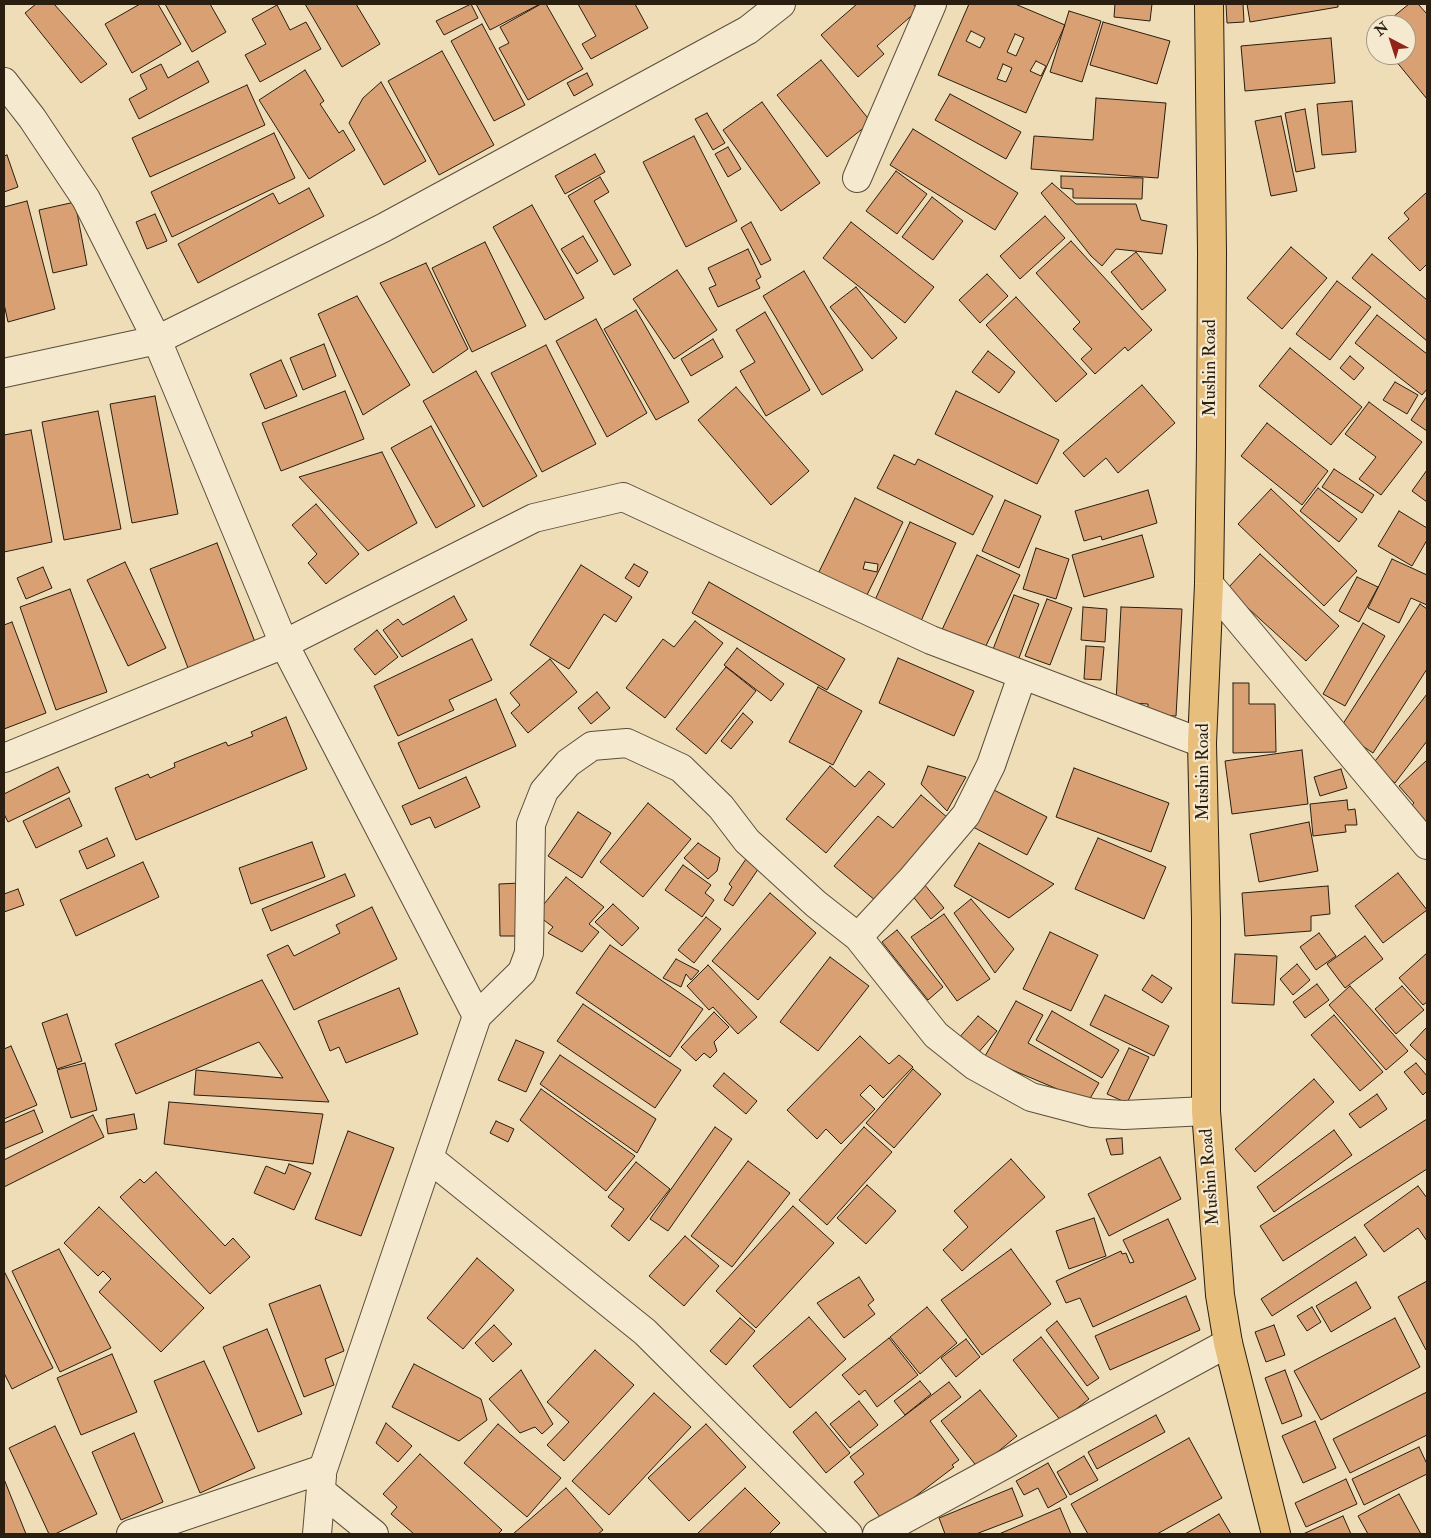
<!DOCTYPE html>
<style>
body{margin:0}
#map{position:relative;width:1431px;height:1538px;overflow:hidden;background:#efddb7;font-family:"IM FELL Double Pica",serif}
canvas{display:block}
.frame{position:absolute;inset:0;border:5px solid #291e10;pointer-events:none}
.north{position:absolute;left:1366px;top:15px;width:50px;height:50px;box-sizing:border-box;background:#f5e9d0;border:1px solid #a39883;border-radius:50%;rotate:320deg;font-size:14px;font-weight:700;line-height:20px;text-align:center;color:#291e10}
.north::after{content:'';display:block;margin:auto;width:18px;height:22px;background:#8f2418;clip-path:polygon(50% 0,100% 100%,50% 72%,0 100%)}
</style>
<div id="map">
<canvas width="1431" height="1538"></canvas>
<div class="frame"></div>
<div class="north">N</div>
</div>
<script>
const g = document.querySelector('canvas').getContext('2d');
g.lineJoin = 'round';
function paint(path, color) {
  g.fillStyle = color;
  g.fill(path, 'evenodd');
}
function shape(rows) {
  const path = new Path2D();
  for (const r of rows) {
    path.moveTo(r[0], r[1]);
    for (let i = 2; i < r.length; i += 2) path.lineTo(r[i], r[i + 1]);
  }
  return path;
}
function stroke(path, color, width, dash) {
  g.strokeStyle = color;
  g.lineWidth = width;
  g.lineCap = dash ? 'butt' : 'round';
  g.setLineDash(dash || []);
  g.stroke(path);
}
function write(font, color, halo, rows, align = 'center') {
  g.font = font + ' "IM FELL Double Pica",serif';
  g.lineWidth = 4.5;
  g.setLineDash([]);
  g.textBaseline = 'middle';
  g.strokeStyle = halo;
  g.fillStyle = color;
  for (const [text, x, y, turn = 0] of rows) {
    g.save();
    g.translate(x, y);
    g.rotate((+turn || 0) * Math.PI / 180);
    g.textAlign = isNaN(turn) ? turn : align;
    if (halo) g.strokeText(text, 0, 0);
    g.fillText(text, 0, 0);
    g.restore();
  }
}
const building = shape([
 [36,4,54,4,107,64,81,83,25,13,36,4],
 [140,4,158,4,181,44,132,73,105,24,140,4],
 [165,4,210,4,226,32,192,52,165,4],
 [305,4,356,4,380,44,342,67,305,4],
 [471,4,478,18,444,35,436,21,471,4],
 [476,4,540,4,490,30,476,4],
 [541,4,546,4,583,69,528,100,499,48,509,43,500,27,541,4],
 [578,4,635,4,648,28,591,59,582,44,596,36,578,4],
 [857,4,913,4,918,10,877,46,884,54,858,77,821,35,857,4],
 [969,4,1015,4,1065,25,1026,113,938,75,969,4],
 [971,31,985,38,980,48,966,41,971,31],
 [1015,34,1024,38,1016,56,1007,52,1015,34],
 [1036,61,1046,66,1041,76,1030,71,1036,61],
 [1003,64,1012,68,1006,82,997,79,1003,64],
 [1115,4,1152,4,1150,21,1114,17,1115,4],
 [1226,4,1243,4,1244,22,1227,23,1226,4],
 [1247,4,1338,4,1338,7,1250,22,1247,4],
 [1409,4,1418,4,1427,14,1427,99,1391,55,1406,55,1406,25,1383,25,1409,4],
 [277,5,290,30,306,22,321,49,260,82,245,55,266,44,252,19,277,5],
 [1069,11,1101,21,1082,82,1050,72,1069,11],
 [1103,22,1170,41,1157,84,1090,65,1103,22],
 [482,24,525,105,494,121,451,41,482,24],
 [1331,38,1335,83,1245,91,1241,46,1331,38],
 [442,51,494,145,439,175,388,81,442,51],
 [821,60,871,122,827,157,777,95,821,60],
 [198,61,209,82,139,119,129,99,147,89,140,75,161,64,168,78,198,61],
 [305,70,324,101,320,104,339,133,343,130,355,150,309,179,259,100,305,70],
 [587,73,593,85,574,96,567,83,587,73],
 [381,82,426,161,384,185,349,123,363,98,381,82],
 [247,85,265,125,150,177,132,138,247,85],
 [950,94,1021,132,1006,159,935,120,950,94],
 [1096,98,1166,103,1158,178,1031,169,1034,136,1093,140,1096,98],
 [1352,101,1356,152,1322,155,1317,104,1352,101],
 [762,102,820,183,781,211,723,130,762,102],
 [1305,109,1315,168,1296,172,1285,113,1305,109],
 [707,113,725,143,713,150,695,119,707,113],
 [1281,116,1297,191,1271,196,1255,121,1281,116],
 [913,129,1018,193,995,230,890,165,913,129],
 [274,133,295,178,172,237,151,192,274,133],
 [694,136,737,221,686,247,643,162,694,136],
 [728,147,741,169,728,177,715,154,728,147],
 [595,154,605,172,565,194,555,176,595,154],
 [7,155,18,187,4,192,4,156,7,155],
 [896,171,927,194,897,234,866,211,896,171],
 [1061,176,1143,178,1142,199,1073,198,1073,189,1061,188,1061,176],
 [600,177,609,192,594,201,631,265,614,275,568,196,600,177],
 [1052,183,1076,204,1136,204,1141,220,1167,225,1162,254,1116,249,1102,266,1091,256,1041,193,1052,183],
 [309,188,324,216,198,283,178,244,273,193,279,204,309,188],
 [1427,192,1427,264,1420,271,1388,238,1409,219,1404,213,1427,192],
 [932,197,963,221,933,260,902,237,932,197],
 [27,201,55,309,8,322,4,304,4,207,27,201],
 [75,202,87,265,53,273,39,210,75,202],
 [532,205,584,298,545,320,493,227,532,205],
 [155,214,167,241,147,249,136,222,155,214],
 [1045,216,1065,238,1020,279,1000,256,1045,216],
 [751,222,771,260,761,265,741,228,751,222],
 [851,222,934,287,905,323,823,258,851,222],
 [583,236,598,261,577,274,561,249,583,236],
 [1071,241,1152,330,1128,351,1125,347,1095,374,1081,359,1092,349,1073,329,1080,322,1036,273,1071,241],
 [485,242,526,326,472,352,432,268,485,242],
 [1291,247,1327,278,1282,329,1247,298,1291,247],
 [748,249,761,277,756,280,760,288,718,307,709,288,716,285,708,268,748,249],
 [1136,252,1166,290,1142,310,1111,272,1136,252],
 [1372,254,1427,300,1427,341,1352,278,1372,254],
 [426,263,468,349,433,373,380,283,426,263],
 [677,270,717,330,674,359,633,299,677,270],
 [804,271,863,370,822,395,763,296,804,271],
 [987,274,1008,296,980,323,959,300,987,274],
 [1337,281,1371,307,1330,360,1296,334,1337,281],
 [856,287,897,338,872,359,830,307,856,287],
 [357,296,410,385,363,415,318,314,357,296],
 [1016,297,1087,374,1056,402,986,325,1016,297],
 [636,310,689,402,656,420,604,329,636,310],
 [765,312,810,390,766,416,740,371,755,362,736,330,765,312],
 [1377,315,1427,354,1427,389,1422,395,1355,343,1377,315],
 [596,319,647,413,607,437,556,341,596,319],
 [713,339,723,357,691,376,681,359,713,339],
 [324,344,336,376,303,390,290,358,324,344],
 [546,345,596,444,542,472,491,373,546,345],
 [1290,348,1362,407,1331,445,1259,386,1290,348],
 [988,351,1015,372,999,393,972,372,988,351],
 [1350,356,1364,368,1354,380,1340,368,1350,356],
 [281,360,297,396,265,409,250,374,281,360],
 [476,371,537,476,483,507,423,401,476,371],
 [1395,382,1418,395,1407,414,1383,400,1395,382],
 [1142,385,1175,423,1118,473,1106,458,1084,477,1063,453,1142,385],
 [736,387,809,471,771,505,698,420,736,387],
 [345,391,364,439,281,471,262,423,345,391],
 [956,391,1059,440,1037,484,935,434,956,391],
 [155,396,178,514,132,523,110,404,155,396],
 [1427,396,1427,431,1411,420,1427,396],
 [1369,402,1422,442,1381,495,1359,479,1376,457,1345,434,1369,402],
 [98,411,121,529,64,540,42,422,98,411],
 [1267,423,1328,471,1302,505,1241,456,1267,423],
 [431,426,475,506,436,528,391,448,431,426],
 [31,430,52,542,4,552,4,435,31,430],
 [382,452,417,523,368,551,299,477,382,452],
 [894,455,915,465,918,459,993,496,973,535,877,488,894,455],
 [1334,469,1374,495,1362,513,1322,487,1334,469],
 [1427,470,1427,502,1412,491,1427,470],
 [1318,488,1357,519,1339,542,1300,511,1318,488],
 [1271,489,1357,571,1324,606,1238,524,1271,489],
 [1148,490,1157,523,1102,540,1101,536,1084,541,1075,511,1148,490],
 [855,498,903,522,863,603,815,580,855,498],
 [865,562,878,564,877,572,863,569,865,562],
 [1005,500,1041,516,1019,568,982,551,1005,500],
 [316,504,359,554,326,584,308,563,317,554,292,525,316,504],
 [1399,511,1427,528,1427,540,1412,566,1378,546,1399,511],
 [910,522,956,543,921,621,875,600,910,522],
 [1142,535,1154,577,1084,597,1072,555,1142,535],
 [217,543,255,642,188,668,150,569,217,543],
 [1036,548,1069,559,1056,599,1023,589,1036,548],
 [1260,554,1339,626,1306,661,1227,589,1260,554],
 [977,555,1020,575,982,654,940,634,977,555],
 [1392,559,1427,575,1427,605,1411,598,1399,623,1368,608,1392,559],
 [125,562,166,648,128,666,87,580,125,562],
 [634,564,648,572,639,587,625,578,634,564],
 [581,565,632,597,616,622,604,614,569,669,530,645,581,565],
 [43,567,52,588,26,599,17,578,43,567],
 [1357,577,1378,587,1359,622,1339,611,1357,577],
 [709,582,845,659,827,690,692,613,709,582],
 [70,589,107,692,56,710,20,607,70,589],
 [1014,595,1039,604,1016,666,990,657,1014,595],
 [454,596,467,620,402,657,383,630,398,619,403,625,454,596],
 [1047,599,1072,608,1050,665,1025,656,1047,599],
 [1420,604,1427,609,1427,669,1373,753,1339,730,1420,604],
 [1083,607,1107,609,1105,642,1081,640,1083,607],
 [1121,607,1182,609,1176,716,1148,715,1148,704,1116,702,1121,607],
 [695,621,723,643,665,718,626,688,663,639,674,647,695,621],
 [12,622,46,713,4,729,4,625,12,622],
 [1363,623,1385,636,1345,706,1323,694,1363,623],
 [377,630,398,657,375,675,354,649,377,630],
 [472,639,492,680,449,700,454,710,398,736,374,686,472,639],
 [1086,646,1104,647,1101,680,1084,679,1086,646],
 [737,648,784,684,771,701,724,665,737,648],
 [898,658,974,691,954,736,879,703,898,658],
 [550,659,577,692,528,733,511,713,520,705,510,693,550,659],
 [726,667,756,691,706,754,676,729,726,667],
 [1233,683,1249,683,1249,704,1275,704,1276,752,1233,753,1233,683],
 [818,687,862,711,833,765,789,742,818,687],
 [597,692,610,708,591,724,578,708,597,692],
 [1427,694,1427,741,1395,783,1372,765,1427,694],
 [496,699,516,746,419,789,398,743,496,699],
 [743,713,753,722,731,749,721,741,743,713],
 [286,717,307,769,136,840,115,788,148,774,150,778,175,767,174,763,226,742,228,746,253,736,251,732,286,717],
 [1302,750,1308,804,1232,814,1225,761,1302,750],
 [1427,760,1427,824,1423,827,1408,809,1414,803,1399,786,1427,760],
 [830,766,855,787,869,771,885,784,826,853,786,819,830,766],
 [928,766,966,777,947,811,921,784,928,766],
 [58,767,70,792,8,822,4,814,4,794,58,767],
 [1074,768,1169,803,1151,852,1056,817,1074,768],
 [1341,769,1347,788,1320,796,1314,777,1341,769],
 [466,777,480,807,435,828,430,817,411,825,402,806,466,777],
 [992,789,1047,817,1027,855,973,827,992,789],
 [921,795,948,818,876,901,834,866,878,816,893,828,921,795],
 [69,798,82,826,36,848,23,821,69,798],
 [1347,800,1348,810,1355,809,1357,825,1345,825,1346,832,1313,836,1310,804,1347,800],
 [648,803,691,839,643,897,600,862,648,803],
 [578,812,611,833,582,878,548,856,578,812],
 [1309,822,1318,871,1259,882,1250,834,1309,822],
 [107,838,115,856,87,869,79,851,107,838],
 [1098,838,1166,867,1144,919,1075,889,1098,838],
 [312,842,325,877,251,904,239,868,312,842],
 [698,843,720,858,717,871,708,879,684,858,698,843],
 [979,843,1054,884,1009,918,954,886,979,843],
 [748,856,761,865,733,906,724,900,732,887,729,884,748,856],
 [143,862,159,897,76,936,60,900,143,862],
 [683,865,711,885,705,893,714,900,702,917,665,890,683,865],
 [1398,873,1427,910,1383,943,1355,906,1398,873],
 [345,874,355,896,271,931,262,909,345,874],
 [566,877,604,907,589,924,599,932,582,952,548,933,553,927,536,914,566,877],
 [520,883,521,936,500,936,499,884,520,883],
 [924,884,944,908,931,919,911,894,924,884],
 [1328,886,1330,914,1311,916,1311,931,1245,936,1242,893,1328,886],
 [18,889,24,905,4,912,4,894,18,889],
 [770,893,816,933,758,1000,712,961,770,893],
 [971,899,1014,949,995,973,954,913,971,899],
 [613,904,639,928,622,946,595,922,613,904],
 [372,907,397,959,294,1010,267,955,288,945,294,956,340,933,336,925,372,907],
 [944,914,990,979,957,1001,911,937,944,914],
 [706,917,721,929,694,963,678,950,706,917],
 [897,930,943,987,928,1000,882,942,897,930],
 [1050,932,1098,955,1071,1011,1023,989,1050,932],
 [1319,933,1336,956,1316,970,1300,947,1319,933],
 [1365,936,1383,959,1345,988,1327,964,1365,936],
 [610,945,703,1009,670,1057,576,993,610,945],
 [1427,953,1427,1002,1423,1005,1399,978,1427,953],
 [1235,954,1277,956,1274,1005,1232,1003,1235,954],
 [830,957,869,986,818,1051,780,1022,830,957],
 [676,959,699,971,691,980,686,974,681,987,663,978,676,959],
 [1297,964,1310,980,1293,995,1280,979,1297,964],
 [708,965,757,1017,738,1034,713,1007,709,1010,687,986,708,965],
 [1152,975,1172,988,1162,1003,1142,990,1152,975],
 [262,980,329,1102,194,1095,196,1070,283,1078,259,1042,136,1094,115,1044,262,980],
 [1317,984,1329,1000,1305,1018,1293,1002,1317,984],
 [1350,986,1408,1051,1386,1070,1329,1005,1350,986],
 [1402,986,1424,1010,1396,1034,1375,1009,1402,986],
 [399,988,418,1034,346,1063,339,1047,330,1051,318,1021,399,988],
 [1105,995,1169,1026,1154,1056,1090,1025,1105,995],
 [1016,1001,1043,1015,1028,1043,1099,1083,1088,1102,984,1058,1016,1001],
 [583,1004,681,1070,655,1108,557,1041,583,1004],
 [1052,1011,1119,1050,1102,1078,1036,1040,1052,1011],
 [714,1012,729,1027,714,1042,717,1051,710,1058,704,1053,696,1061,681,1047,714,1012],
 [67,1014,82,1061,57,1069,42,1023,67,1014],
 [1334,1015,1383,1072,1360,1091,1311,1035,1334,1015],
 [978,1016,997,1031,977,1054,958,1039,978,1016],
 [1427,1027,1427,1061,1410,1045,1427,1027],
 [860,1036,889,1064,899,1055,913,1067,883,1098,870,1085,860,1095,875,1109,841,1144,826,1129,817,1139,787,1110,860,1036],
 [516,1040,544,1052,526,1092,498,1080,516,1040],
 [11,1046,37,1105,4,1119,4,1049,11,1046],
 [1129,1048,1149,1057,1127,1103,1107,1094,1129,1048],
 [560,1055,656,1119,637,1153,540,1084,560,1055],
 [85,1063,97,1110,71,1118,57,1070,85,1063],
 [1416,1063,1427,1076,1427,1091,1423,1095,1404,1072,1416,1063],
 [913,1069,941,1094,894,1148,866,1123,913,1069],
 [724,1073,757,1101,746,1114,713,1086,724,1073],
 [1314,1079,1334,1102,1255,1172,1235,1149,1314,1079],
 [541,1089,635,1156,606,1191,520,1120,541,1089],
 [1377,1094,1387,1109,1360,1128,1349,1114,1377,1094],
 [169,1102,323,1114,313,1164,164,1144,169,1102],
 [34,1110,43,1132,4,1149,4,1123,34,1110],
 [134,1114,137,1129,108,1134,106,1119,134,1114],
 [93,1115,104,1137,4,1187,4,1160,93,1115],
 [1427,1119,1427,1169,1283,1261,1260,1226,1427,1119],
 [496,1121,514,1129,508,1142,490,1133,496,1121],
 [715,1127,732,1139,668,1231,650,1219,715,1127],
 [864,1127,892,1152,827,1225,799,1200,864,1127],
 [1334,1130,1352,1155,1274,1212,1257,1187,1334,1130],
 [348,1131,394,1148,361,1236,315,1219,348,1131],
 [1122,1138,1123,1154,1111,1155,1106,1139,1122,1138],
 [1160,1157,1181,1199,1109,1236,1088,1194,1160,1157],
 [1011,1159,1045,1197,962,1271,943,1250,968,1227,954,1211,1011,1159],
 [748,1161,790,1193,732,1267,691,1236,748,1161],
 [636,1162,670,1189,629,1241,611,1226,624,1209,608,1197,636,1162],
 [289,1164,311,1173,294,1210,254,1193,266,1166,285,1174,289,1164],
 [156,1172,225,1246,233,1238,250,1257,210,1294,120,1197,140,1179,144,1183,156,1172],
 [867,1185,896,1211,866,1244,837,1218,867,1185],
 [1418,1186,1427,1198,1427,1241,1418,1228,1384,1252,1364,1225,1418,1186],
 [793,1206,834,1243,756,1328,716,1291,793,1206],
 [99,1207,204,1308,161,1352,99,1292,111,1279,103,1271,98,1276,64,1243,99,1207],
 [1094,1218,1106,1256,1069,1269,1056,1231,1094,1218],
 [1168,1219,1196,1279,1093,1327,1080,1298,1066,1303,1056,1281,1121,1251,1122,1254,1126,1253,1130,1263,1134,1262,1123,1240,1168,1219],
 [685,1236,719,1266,684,1306,649,1276,685,1236],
 [1355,1237,1367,1255,1272,1316,1261,1299,1355,1237],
 [59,1249,111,1348,60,1372,12,1271,59,1249],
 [1011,1249,1051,1304,982,1355,941,1300,1011,1249],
 [477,1258,514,1290,463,1349,427,1318,477,1258],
 [4,1271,53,1368,12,1389,4,1373,4,1271],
 [859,1277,874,1300,868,1305,875,1314,844,1338,817,1303,859,1277],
 [1427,1281,1427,1349,1426,1350,1398,1297,1427,1281],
 [1356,1282,1371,1308,1331,1332,1316,1306,1356,1282],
 [320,1285,344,1351,325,1359,334,1385,304,1397,269,1304,320,1285],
 [1186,1296,1200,1330,1110,1370,1095,1336,1186,1296],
 [927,1307,957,1343,920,1374,890,1337,927,1307],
 [1312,1307,1321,1322,1307,1331,1297,1316,1312,1307],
 [809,1317,846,1359,790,1408,753,1366,809,1317],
 [740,1318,755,1331,726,1365,710,1351,740,1318],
 [1395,1318,1420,1367,1321,1420,1294,1371,1395,1318],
 [1057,1321,1099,1378,1087,1386,1046,1330,1057,1321],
 [494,1325,512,1344,493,1362,475,1343,494,1325],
 [1274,1325,1285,1355,1266,1362,1255,1332,1274,1325],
 [267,1329,302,1414,258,1432,223,1347,267,1329],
 [1041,1337,1089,1399,1061,1421,1013,1360,1041,1337],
 [889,1338,918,1375,877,1407,865,1390,859,1395,842,1375,889,1338],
 [966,1339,980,1357,956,1377,941,1358,966,1339],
 [595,1350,634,1385,564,1461,547,1445,569,1422,547,1402,595,1350],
 [112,1354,137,1412,81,1435,57,1378,112,1354],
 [204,1361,255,1468,200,1493,154,1381,204,1361],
 [414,1364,481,1399,487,1420,459,1441,392,1407,414,1364],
 [521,1370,553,1424,542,1434,535,1427,520,1433,489,1399,521,1370],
 [1285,1370,1302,1416,1282,1424,1265,1378,1285,1370],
 [920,1381,931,1394,905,1415,894,1401,920,1381],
 [949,1382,961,1397,930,1421,959,1460,952,1465,954,1467,883,1521,854,1482,864,1474,850,1457,949,1382],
 [980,1390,1017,1436,978,1468,941,1421,980,1390],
 [1427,1392,1427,1435,1350,1473,1333,1439,1427,1392],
 [654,1393,691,1427,609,1515,572,1481,654,1393],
 [859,1401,878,1425,850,1448,830,1424,859,1401],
 [816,1412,850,1453,826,1473,793,1432,816,1412],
 [1156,1415,1165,1432,1097,1469,1088,1452,1156,1415],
 [1315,1421,1336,1468,1303,1483,1282,1436,1315,1421],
 [386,1423,412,1446,398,1462,376,1443,386,1423],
 [498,1424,561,1478,527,1517,464,1463,498,1424],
 [706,1424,746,1467,689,1521,648,1478,706,1424],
 [55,1426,97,1514,55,1534,49,1534,9,1448,55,1426],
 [134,1433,163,1502,121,1520,92,1452,134,1433],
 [1189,1438,1222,1498,1157,1534,1088,1534,1071,1504,1189,1438],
 [1419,1447,1427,1464,1427,1474,1364,1505,1352,1479,1419,1447],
 [420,1454,502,1530,498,1534,414,1534,391,1514,397,1507,383,1494,420,1454],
 [1084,1456,1098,1480,1070,1495,1057,1472,1084,1456],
 [1048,1463,1067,1497,1048,1508,1038,1488,1024,1495,1016,1481,1048,1463],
 [4,1479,26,1534,4,1534,4,1479],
 [1346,1479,1357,1504,1306,1527,1295,1503,1346,1479],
 [566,1488,603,1530,598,1534,513,1534,566,1488],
 [745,1488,780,1523,769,1534,697,1534,745,1488],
 [1012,1488,1023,1516,976,1534,945,1534,939,1518,1012,1488],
 [1399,1494,1421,1534,1368,1534,1358,1516,1399,1494],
 [1060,1508,1071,1534,999,1534,1060,1508],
 [1219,1514,1231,1534,1185,1534,1219,1514],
 [1343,1516,1351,1534,1303,1534,1343,1516]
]);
paint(building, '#d9a074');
stroke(building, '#291e10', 1);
const minor = shape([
 [4,82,32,118,86,199,157,340,284,644,477,1016,323,1469,131,1534],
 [857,178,932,4],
 [4,373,157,340,383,228,748,30,781,4],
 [1209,584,1427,845],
 [4,758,284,644,534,518,623,497,931,640,1202,743],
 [858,937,911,880,966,815,991,765,1022,676],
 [477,1016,522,972,529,953,531,824,544,791,568,763,592,746,627,743,681,768,721,807,747,841,816,904,858,937,936,1035,975,1066,1031,1097,1092,1113,1124,1115,1206,1111],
 [429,1158,645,1332,848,1534],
 [321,1491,374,1534],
 [317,1534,322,1476],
 [877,1534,1228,1343]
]);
const major = shape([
 [1209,4,1212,253,1211,447,1209,584,1202,743,1206,919,1206,1111,1220,1295,1228,1343,1276,1534]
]);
stroke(minor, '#5a4e3a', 30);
stroke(major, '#291e10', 30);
stroke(minor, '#f5e9d0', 28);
stroke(major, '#e8be7c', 28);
write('18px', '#291e10', '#f5e9d0', [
 ["Mushin Road",1211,368,-90],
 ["Mushin Road",1204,772,-90],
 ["Mushin Road",1211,1177,-94]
]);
</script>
